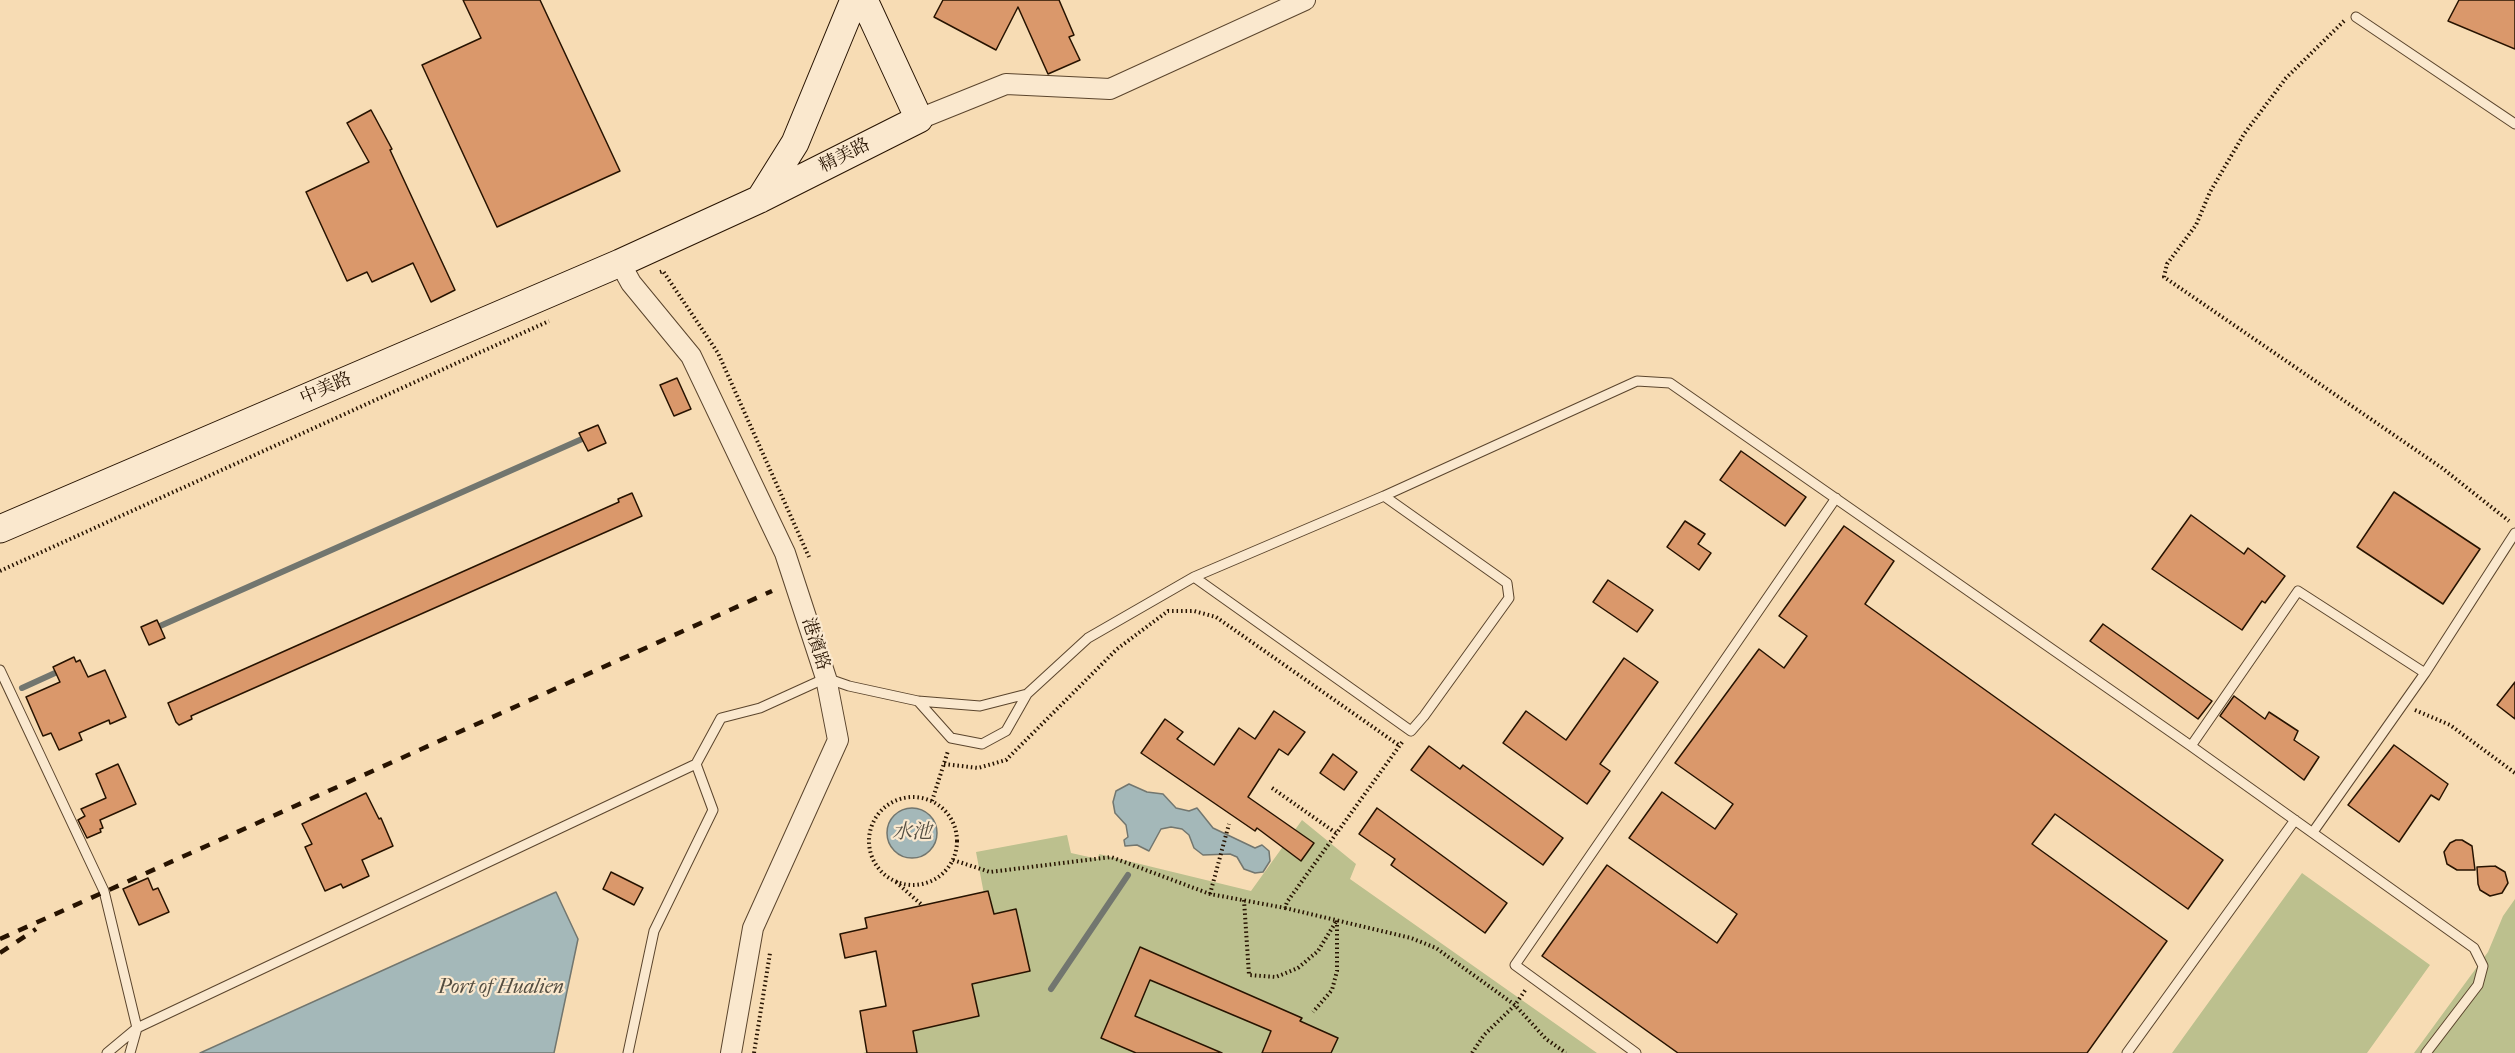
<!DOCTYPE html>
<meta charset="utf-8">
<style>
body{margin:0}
canvas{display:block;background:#f7dcb4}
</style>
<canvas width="2515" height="1053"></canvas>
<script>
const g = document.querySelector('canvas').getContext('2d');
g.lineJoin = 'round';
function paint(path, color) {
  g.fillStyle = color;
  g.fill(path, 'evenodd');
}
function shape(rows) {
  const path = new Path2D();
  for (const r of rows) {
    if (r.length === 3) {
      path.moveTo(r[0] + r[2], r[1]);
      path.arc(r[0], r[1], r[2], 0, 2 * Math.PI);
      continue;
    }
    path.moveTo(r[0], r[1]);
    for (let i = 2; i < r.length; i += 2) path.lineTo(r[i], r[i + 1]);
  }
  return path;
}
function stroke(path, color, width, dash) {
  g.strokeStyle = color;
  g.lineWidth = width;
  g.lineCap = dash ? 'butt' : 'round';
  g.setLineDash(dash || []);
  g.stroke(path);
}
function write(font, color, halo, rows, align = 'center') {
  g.font = font + ' "IM FELL French Canon","Noto Serif TC",serif';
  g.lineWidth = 4.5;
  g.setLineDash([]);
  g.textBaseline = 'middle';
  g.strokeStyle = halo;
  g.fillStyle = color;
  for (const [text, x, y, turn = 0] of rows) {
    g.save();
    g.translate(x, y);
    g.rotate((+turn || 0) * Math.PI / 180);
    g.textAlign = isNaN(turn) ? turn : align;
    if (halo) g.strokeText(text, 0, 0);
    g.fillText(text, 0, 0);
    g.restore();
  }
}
paint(shape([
 [1302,820,1356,864,1350,879,1597,1053,863,1053,889,1043,995,952,976,852,1067,835,1071,853,1098,859,1099,854,1251,891],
 [2302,873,2430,965,2367,1053,2172,1053],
 [2515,899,2515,1053,2414,1053,2488,952,2503,916]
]), '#bcc08e');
const water = shape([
 [1129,784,1147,792,1163,794,1176,808,1189,811,1197,808,1213,828,1255,848,1262,845,1269,851,1270,861,1263,872,1255,873,1244,869,1237,857,1230,854,1203,855,1194,848,1189,835,1182,829,1171,827,1161,829,1149,851,1137,845,1125,846,1124,840,1128,837,1126,825,1115,813,1113,802,1116,791,1129,784],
 [912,833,25],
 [556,892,578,939,554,1053,200,1053,556,892]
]);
paint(water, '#a4b8b9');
stroke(water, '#72766f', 1.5);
stroke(shape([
 [160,626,582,439],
 [22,688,55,673],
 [1051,989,1128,875]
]), '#72766f', 6);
const building = shape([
 [463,0,540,0,620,171,497,227,422,65,481,38,463,0],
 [943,0,1059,0,1074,35,1069,37,1080,60,1048,74,1018,7,996,50,934,17,943,0],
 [2459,0,2515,0,2515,49,2448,21,2459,0],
 [371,110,392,149,390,150,455,290,431,302,413,263,372,282,367,272,347,281,306,192,369,162,347,123,371,110],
 [677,378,691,409,674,416,660,385,677,378],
 [598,425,606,443,588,451,579,433,598,425],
 [1741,451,1806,497,1785,526,1720,480,1741,451],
 [2394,492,2480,549,2443,604,2357,547,2394,492],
 [632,493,642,516,191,716,192,719,179,725,176,722,168,703,619,502,618,499,632,493],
 [2191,515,2244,554,2248,548,2285,576,2265,603,2262,601,2242,630,2152,569,2191,515],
 [1685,521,1705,534,1698,544,1711,553,1699,570,1667,547,1685,521],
 [1844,526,1894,561,1865,604,2223,860,2188,909,2055,814,2032,844,2167,941,2087,1053,1678,1053,1542,956,1607,865,1717,943,1737,914,1629,838,1662,792,1715,829,1733,804,1675,763,1759,649,1784,668,1807,636,1779,616,1844,526],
 [1608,580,1653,610,1637,632,1593,602,1608,580],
 [157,620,165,638,149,645,141,627,157,620],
 [2103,624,2212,701,2198,719,2090,641,2103,624],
 [74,657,76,662,80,660,88,677,105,670,126,717,110,724,109,720,79,733,82,740,59,750,51,733,43,736,26,697,60,682,53,667,74,657],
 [1624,658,1658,682,1600,764,1610,771,1587,804,1503,743,1526,711,1566,740,1624,658],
 [2515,682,2515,719,2497,705,2515,682],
 [2234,696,2265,719,2269,712,2298,731,2294,740,2319,757,2304,780,2220,716,2234,696],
 [1274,711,1305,732,1288,755,1279,749,1248,797,1314,843,1301,861,1257,828,1255,831,1141,753,1165,719,1183,732,1177,739,1214,765,1239,728,1255,739,1274,711],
 [2394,745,2448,784,2439,800,2431,795,2399,842,2348,805,2394,745],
 [1429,746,1460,769,1463,765,1563,838,1543,865,1411,770,1429,746],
 [1333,754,1357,772,1344,790,1320,773,1333,754],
 [118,764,136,804,100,820,103,828,100,829,101,832,87,838,78,820,85,816,81,809,106,798,96,774,118,764],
 [366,793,379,819,381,818,393,846,362,860,369,876,343,888,341,884,325,891,305,847,312,844,302,824,366,793],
 [1377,808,1507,903,1485,933,1391,865,1395,859,1359,834,1377,808],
 [2456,840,2462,840,2472,846,2475,870,2457,870,2447,864,2444,852,2450,843,2456,840],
 [2495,866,2505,872,2508,883,2502,893,2490,896,2480,890,2478,884,2477,867,2495,866],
 [611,872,643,888,634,905,603,889,611,872],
 [148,878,153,890,158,888,169,912,139,925,123,889,148,878],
 [988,891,994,914,1016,909,1030,971,972,984,979,1016,913,1031,917,1053,867,1053,860,1011,886,1006,876,951,845,958,840,934,867,928,865,918,988,891],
 [1140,947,1302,1018,1300,1021,1338,1038,1331,1053,1262,1053,1271,1031,1150,980,1135,1016,1222,1053,1136,1053,1101,1038,1140,947]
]);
paint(building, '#da986b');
stroke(building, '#271300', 1.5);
const service = shape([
 [2356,17,2515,124],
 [1194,577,1384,496],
 [0,670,104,891,137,1028,130,1053],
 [918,701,980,706,1027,694],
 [2191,746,2298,591,2425,673],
 [696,764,721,718,760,708,826,678,849,686,918,701,951,738,982,744,1006,731,1027,694,1088,638,1194,577,1411,731,1424,716,1509,598,1507,583,1384,496,1637,381,1670,383,2191,746,2474,948,2483,966,2478,985,2426,1053],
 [2313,832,2425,673,2515,533],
 [107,1053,137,1028,696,764,713,810,654,931,628,1053],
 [1636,1053,1515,965,1836,498],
 [2127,1053,2295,820]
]);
const minor = shape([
 [919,119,1006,84,1110,89,1305,0],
 [620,263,631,283,691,356,785,553,826,678,838,740,753,928,731,1053]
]);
const secondary = shape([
 [760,199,795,143,854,0],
 [0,529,620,263,760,199,919,119,864,0]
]);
stroke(service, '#5b452d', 11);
stroke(minor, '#5b452d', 22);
stroke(secondary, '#271300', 29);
stroke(shape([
 [2344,21,2286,78,2244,134,2210,192,2196,225,2167,264,2164,277,2442,468,2509,521],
 [660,272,663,271,718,353,809,557],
 [0,571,549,321],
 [2415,710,2450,725,2515,773],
 [944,764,978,768,1006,760,1117,649,1168,611,1194,611,1216,617,1400,746],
 [1272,788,1336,833],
 [913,841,44],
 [932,801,948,751],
 [953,860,990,872,1111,857,1210,894,1285,908,1287,902,1403,741],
 [896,882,922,905],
 [1210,894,1229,824],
 [1244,900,1249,975,1276,977,1298,968,1318,951,1337,920,1337,971,1332,990,1313,1012],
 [1285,908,1411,938,1436,948,1515,1005,1546,1039,1566,1053],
 [754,1053,770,953],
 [1472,1053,1484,1035,1515,1005,1526,989]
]), '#271300', 4, [1.5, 3]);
stroke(service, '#fae8ce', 9);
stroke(minor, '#fae8ce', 20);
stroke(secondary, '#fae8ce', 27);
stroke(shape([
 [0,939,772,591],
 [0,953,36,929]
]), '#271300', 4.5, [10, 10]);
write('18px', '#271300', '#fae8ce', [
 ["精美路",845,156,-27],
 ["中美路",326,389,-23],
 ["港濱路",815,644,72]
]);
write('italic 20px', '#534d41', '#fae8ce', [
 ["水池",912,833],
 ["Port of Hualien",501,988]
]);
</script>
